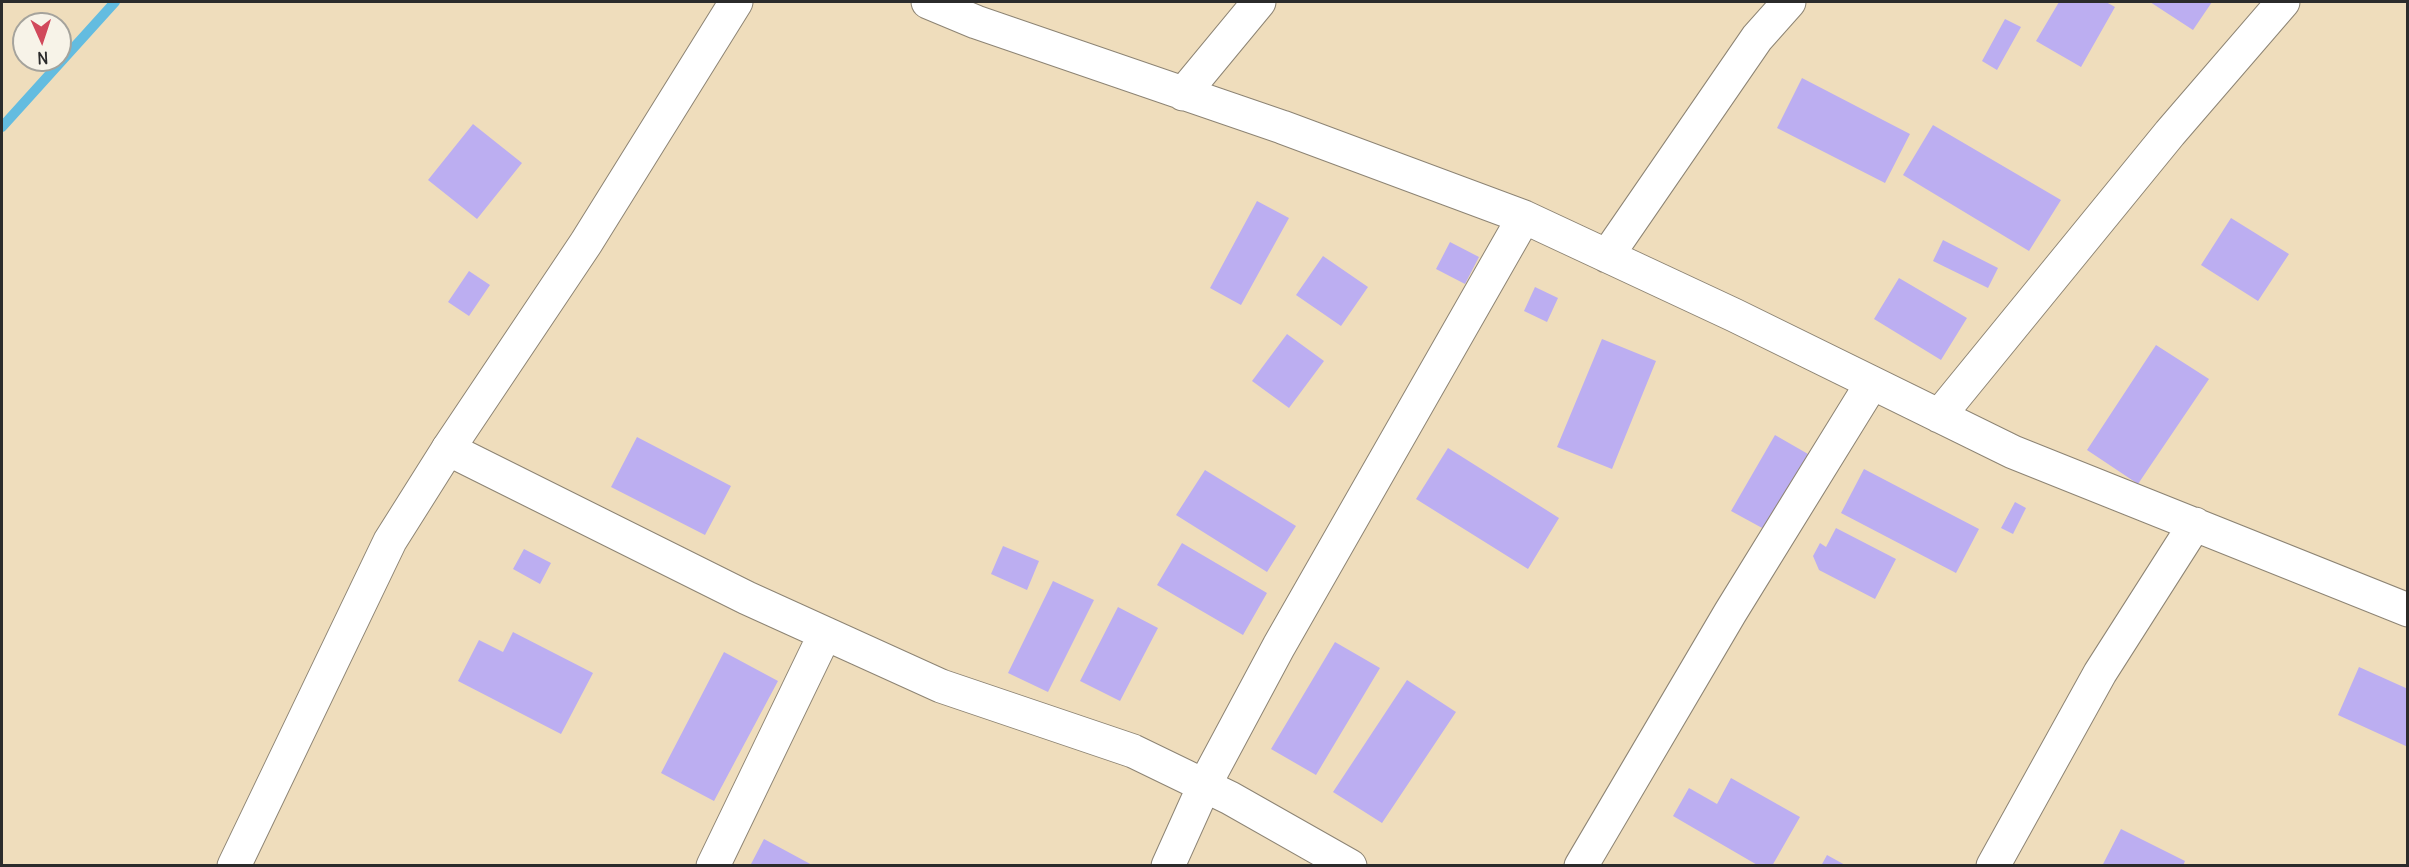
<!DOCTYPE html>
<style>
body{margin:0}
#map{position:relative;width:2409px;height:867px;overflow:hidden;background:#efddbc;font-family:Delius,sans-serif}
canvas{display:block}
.frame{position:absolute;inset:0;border:3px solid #2b2b2b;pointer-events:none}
.north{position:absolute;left:12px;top:12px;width:60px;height:60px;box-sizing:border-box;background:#f7f3e8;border:2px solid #a5a39c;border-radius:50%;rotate:177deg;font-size:16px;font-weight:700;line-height:24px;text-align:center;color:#2b2b2b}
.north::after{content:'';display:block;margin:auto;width:21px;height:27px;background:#d1495b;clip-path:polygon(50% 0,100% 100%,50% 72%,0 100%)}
</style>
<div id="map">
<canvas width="2409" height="867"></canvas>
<div class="frame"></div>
<div class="north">N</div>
</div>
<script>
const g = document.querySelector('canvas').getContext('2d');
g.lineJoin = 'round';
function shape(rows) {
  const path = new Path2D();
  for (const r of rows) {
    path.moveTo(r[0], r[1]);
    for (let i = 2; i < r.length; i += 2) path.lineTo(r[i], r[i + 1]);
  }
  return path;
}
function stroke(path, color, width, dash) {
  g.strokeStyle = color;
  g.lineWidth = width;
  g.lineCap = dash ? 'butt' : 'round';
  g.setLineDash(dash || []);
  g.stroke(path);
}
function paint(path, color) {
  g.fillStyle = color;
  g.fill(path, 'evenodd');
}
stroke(shape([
 [2,127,115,2]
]), '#63bce0', 10);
paint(shape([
 [2059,2,2106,2,2115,7,2081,67,2036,41],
 [2150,2,2212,2,2193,30],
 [2005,19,2021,27,1997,70,1982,61],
 [1802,78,1910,134,1885,183,1777,128],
 [473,124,522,163,477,219,428,180],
 [1933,125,2061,200,2029,251,1903,175],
 [1257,201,1289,218,1241,305,1210,288],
 [2231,218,2289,254,2258,301,2201,265],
 [1943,240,1998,268,1988,288,1933,261],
 [1450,242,1479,257,1465,284,1436,269],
 [1323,256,1368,287,1341,326,1296,295],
 [469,271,490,285,469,316,448,302],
 [1899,278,1967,318,1941,360,1874,319],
 [1535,287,1558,298,1547,322,1524,311],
 [1287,334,1324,361,1289,408,1252,381],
 [1602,339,1656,361,1612,469,1557,447],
 [2156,345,2209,379,2138,484,2087,450],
 [1775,435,1808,454,1764,529,1731,511],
 [637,437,731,486,705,535,611,487],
 [1448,448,1559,518,1528,569,1416,499],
 [1864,469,1979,529,1956,573,1841,513],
 [1205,470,1296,526,1267,572,1176,515],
 [2015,502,2026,508,2013,534,2001,528],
 [1836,528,1896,559,1875,599,1819,570,1813,556,1820,543,1826,547],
 [1182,543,1267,593,1243,635,1157,585],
 [1003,546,1039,561,1027,590,991,574],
 [524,549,551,563,540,584,513,569],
 [1053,581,1094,600,1048,692,1008,673],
 [1118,607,1158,628,1120,701,1080,681],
 [513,632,593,673,561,734,458,681,479,640,503,652],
 [1335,642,1380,668,1316,775,1271,749],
 [724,652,778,681,714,801,661,773],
 [2359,667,2408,689,2408,747,2338,715],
 [1407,680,1456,712,1382,823,1333,792],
 [1731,778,1800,817,1772,866,1759,866,1673,816,1689,788,1717,804],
 [2121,829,2185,861,2183,866,2102,866],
 [764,839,814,866,750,866],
 [1827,855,1847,866,1821,866]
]), '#bcaef1');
const street = shape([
 [928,2,976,22,1282,127,1524,217,1734,315,2013,452,2408,610],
 [1183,94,1259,2],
 [1607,256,1757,38,1789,2],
 [1939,416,2170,133,2283,2],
 [448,449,747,598,941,686,1133,751,1230,798,1350,866],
 [713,866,825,634],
 [1168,866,1204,786,1279,646,1524,217],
 [1581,866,1730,613,1872,383],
 [1993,866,2100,673,2195,524]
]);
const secondary = shape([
 [234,866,390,541,448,449,586,243,736,2]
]);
stroke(street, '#8d8474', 35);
stroke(secondary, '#8d8474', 35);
stroke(street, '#fff', 33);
stroke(secondary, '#fff', 33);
</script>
